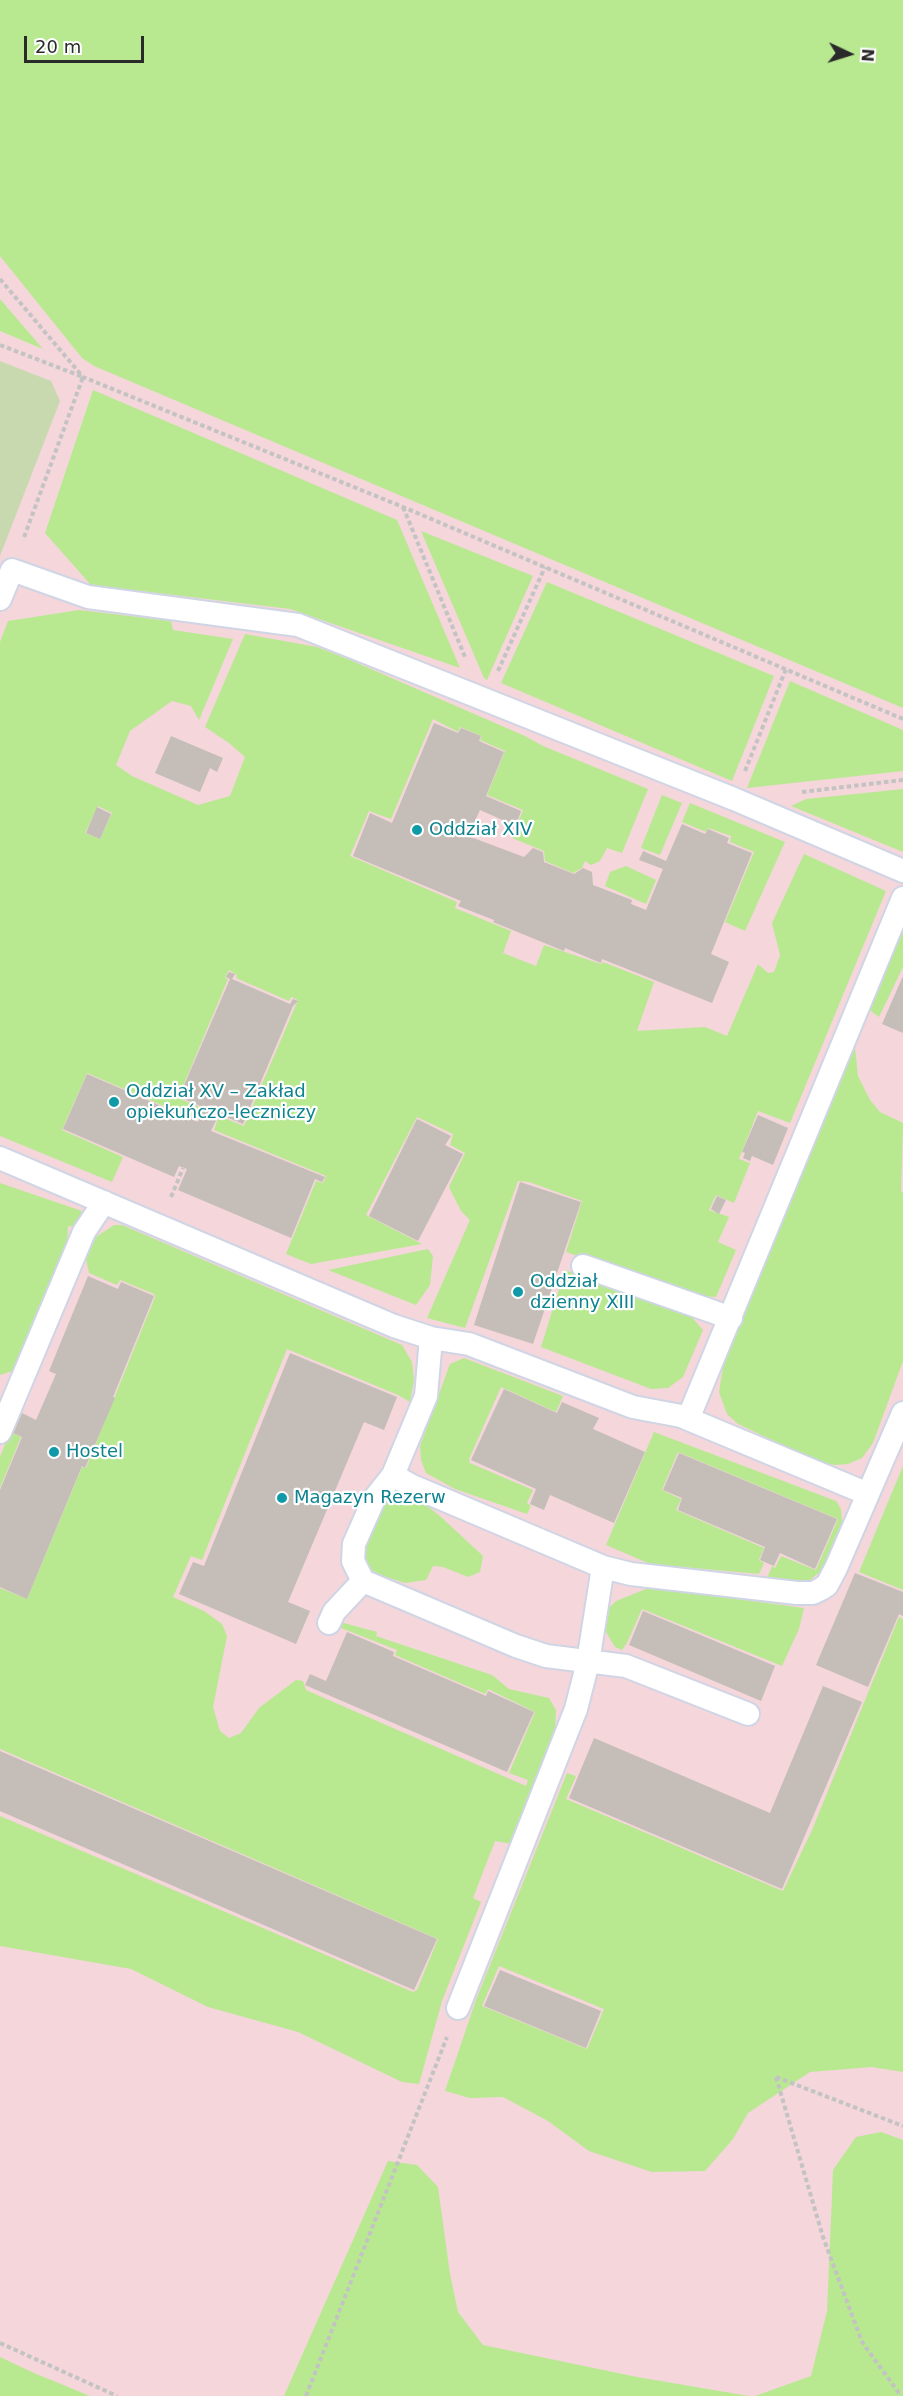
<!DOCTYPE html>
<meta charset="utf-8">
<style>
body{margin:0}
#map{position:relative;width:903px;height:2396px;overflow:hidden;background:#ede3da;font-family:"DejaVu Sans",sans-serif}
canvas{display:block}
.north{position:absolute;left:819px;top:24px;width:60px;height:60px;-webkit-text-stroke:4px #fff;paint-order:stroke;rotate:94deg;font-size:16px;font-weight:700;line-height:24px;text-align:center;color:#2a2a2a}
.north::after{content:'';display:block;margin:auto;width:21px;height:27px;background:#2a2a2a;clip-path:polygon(50% 0,100% 100%,50% 72%,0 100%)}
.scale{position:absolute;left:24px;top:36px;width:120px;height:27px;box-sizing:border-box;border:3px solid #2a2a2a;border-top:0;padding-left:8px;font-size:18px;line-height:21px;white-space:nowrap;color:#2a2a2a;-webkit-text-stroke:4px #fff;paint-order:stroke}
</style>
<div id="map">
<canvas width="903" height="2396"></canvas>
<div class="north">N</div>
<div class="scale">20 m</div>
</div>
<script>
const g = document.querySelector('canvas').getContext('2d');
g.lineJoin = 'round';
function paint(path, color) {
  g.fillStyle = color;
  g.fill(path, 'evenodd');
}
function shape(rows) {
  const path = new Path2D();
  for (const r of rows) {
    path.moveTo(r[0], r[1]);
    for (let i = 2; i < r.length; i += 2) path.lineTo(r[i], r[i + 1]);
  }
  return path;
}
function stroke(path, color, width, dash) {
  g.strokeStyle = color;
  g.lineWidth = width;
  g.lineCap = dash ? 'butt' : 'round';
  g.setLineDash(dash || []);
  g.stroke(path);
}
function write(font, color, halo, rows, align = 'center') {
  g.font = font + ' "DejaVu Sans",sans-serif';
  g.lineWidth = 4.5;
  g.setLineDash([]);
  g.textBaseline = 'middle';
  g.strokeStyle = halo;
  g.fillStyle = color;
  for (const [text, x, y, turn = 0] of rows) {
    g.save();
    g.translate(x, y);
    g.rotate((+turn || 0) * Math.PI / 180);
    g.textAlign = isNaN(turn) ? turn : align;
    if (halo) g.strokeText(text, 0, 0);
    g.fillText(text, 0, 0);
    g.restore();
  }
}
paint(shape([
 [0,0,903,0,903,2396,0,2396]
]), '#f5d6db');
paint(shape([
 [0,0,903,0,903,708,94,366,82,358,0,256],
 [0,299,43,349,0,331],
 [93,390,397,520,460,668,290,609,91,585,45,533],
 [421,531,533,576,487,680,484,678],
 [547,582,774,676,732,781,501,683],
 [79,610,171,621,173,630,233,639,199,720,191,706,172,701,130,731,116,765,132,776,198,805,230,796,245,757,229,743,205,727,245,634,317,647,348,659,525,736,543,746,648,789,622,853,607,848,600,861,591,865,585,861,582,868,573,873,545,861,544,851,512,838,523,810,487,795,505,751,480,740,482,736,460,727,458,732,433,719,391,819,369,811,350,856,457,902,455,908,511,931,503,953,536,966,544,945,601,964,603,962,654,982,637,1031,705,1027,727,1036,758,964,768,973,774,972,780,955,772,923,804,854,886,891,790,1123,758,1111,739,1159,750,1163,734,1203,716,1195,709,1210,729,1217,718,1242,736,1250,716,1297,692,1295,566,1252,582,1201,529,1182,518,1181,465,1328,427,1318,470,1220,461,1211,449,1187,465,1153,450,1145,453,1134,417,1117,366,1215,422,1244,311,1264,286,1254,316,1181,323,1183,326,1176,214,1130,219,1116,244,1126,298,1000,291,997,289,1001,236,978,237,975,229,970,225,978,228,979,178,1098,202,1108,196,1120,87,1073,62,1130,123,1157,112,1182,0,1136,0,642,8,621],
 [98,806,112,813,100,839,85,833],
 [790,681,903,730,903,771,747,788],
 [903,789,903,852,791,806,806,799],
 [662,795,682,803,660,855,641,848],
 [690,803,785,842,745,931,725,922,754,852,730,842,731,836,708,828,706,832,682,822],
 [626,866,656,880,646,904,605,886,610,872],
 [903,930,903,967,879,1017,867,1008],
 [851,1046,855,1048,858,1076,870,1100,880,1112,903,1123,901,1191,903,1193,903,1361,873,1443,862,1458,848,1464,835,1465,819,1462,738,1424,727,1414,719,1392,724,1361],
 [0,1183,82,1211,74,1227,68,1226,67,1251,16,1370,0,1375],
 [114,1225,122,1225,402,1345,412,1362,414,1380,410,1402,398,1395,287,1349,202,1560,191,1556,173,1597,204,1611,222,1624,227,1636,213,1707,220,1731,229,1738,241,1733,259,1708,296,1680,303,1681,306,1690,526,1786,528,1780,509,1773,535,1712,488,1689,485,1694,395,1655,397,1650,336,1626,344,1623,377,1632,376,1636,492,1675,509,1689,549,1698,556,1710,555,1732,512,1844,495,1841,473,1898,481,1902,442,2001,419,2084,402,2082,298,2032,208,2007,131,1969,0,1946,0,1816,413,1992,417,1990,438,1939,0,1749,0,1588,27,1599,82,1467,86,1468,155,1297,154,1294,120,1280,117,1285,89,1273,86,1260,96,1237],
 [428,1249,433,1256,430,1285,416,1305,328,1270],
 [565,1270,688,1313,703,1330,683,1377,668,1388,651,1389,541,1347],
 [464,1358,563,1396,556,1412,501,1387,469,1459,470,1463,533,1490,527,1503,531,1506,527,1514,455,1489,426,1473,421,1460,420,1446,450,1364],
 [10,1432,21,1437,0,1488,0,1457],
 [654,1432,836,1501,841,1509,842,1523,822,1570,805,1584,766,1581,772,1566,775,1568,781,1556,816,1570,838,1519,678,1452,662,1490,681,1499,676,1510,764,1548,759,1560,764,1563,759,1574,650,1564,606,1545],
 [903,1466,903,1590,859,1572],
 [391,1498,408,1498,426,1505,441,1517,483,1556,480,1572,468,1577,443,1567,433,1566,426,1580,405,1583,380,1575,362,1564,367,1533,378,1503],
 [646,1589,662,1589,804,1608,799,1629,782,1666,642,1609,627,1643,622,1650,615,1647,603,1627,606,1611,616,1601],
 [899,1617,903,1619,903,2072,872,2067,810,2072,748,2113,733,2139,705,2171,652,2172,589,2151,548,2121,503,2097,470,2098,445,2091,476,2000,567,1773,576,1776,566,1799,783,1891,812,1830],
 [499,1966,604,2009,587,2049,482,2006],
 [881,2132,903,2140,903,2396,755,2396,811,2376,827,2311,833,2170,856,2137],
 [388,2161,417,2165,438,2187,450,2274,458,2312,483,2345,637,2377,749,2396,284,2396],
 [0,2357,34,2373,90,2396,0,2396]
]), '#b8e991');
paint(shape([
 [0,361,51,381,60,401,0,556]
]), '#c8d9b0');
paint(shape([
 [434,723,458,733,461,728,481,736,479,741,504,752,486,796,521,811,516,826,480,810,468,836,524,857,533,848,543,852,544,862,574,874,583,868,592,872,593,885,632,900,631,904,646,910,663,869,639,860,643,851,666,861,682,824,705,834,708,829,729,838,727,843,752,853,711,954,729,962,712,1003,602,959,601,963,565,948,564,951,493,922,494,920,458,906,461,901,353,856,370,813,392,823],
 [171,736,223,758,217,772,210,768,200,792,155,773],
 [97,807,111,814,100,839,86,833],
 [229,972,235,974,232,979,290,1004,293,999,298,1001,293,1006,243,1124,219,1114,211,1131,325,1177,322,1182,315,1179,291,1238,178,1190,187,1169,179,1166,174,1177,63,1129,87,1074,198,1122,203,1107,179,1097,230,979,226,977],
 [903,976,903,1033,882,1024],
 [758,1115,788,1128,773,1165,752,1156,750,1161,743,1158,745,1153,742,1152],
 [417,1119,451,1136,445,1145,463,1154,418,1241,369,1216],
 [520,1182,581,1202,533,1344,474,1325],
 [717,1196,726,1200,719,1214,711,1209],
 [88,1276,118,1289,121,1282,154,1296,113,1397,115,1398,85,1468,82,1466,27,1599,0,1587,0,1490,22,1437,13,1433,22,1413,36,1420,56,1374,49,1371],
 [290,1353,397,1397,384,1430,364,1422,288,1602,310,1611,296,1644,179,1594,193,1562,204,1566],
 [504,1389,557,1413,562,1402,599,1418,593,1429,645,1452,614,1523,550,1495,544,1510,530,1504,536,1489,471,1460],
 [679,1453,837,1519,815,1569,780,1553,774,1566,760,1560,765,1547,678,1510,682,1498,663,1490],
 [855,1573,903,1592,903,1616,899,1614,868,1687,816,1665],
 [643,1611,775,1666,761,1701,629,1645],
 [347,1632,394,1652,393,1656,486,1696,488,1691,534,1712,507,1772,305,1685,310,1674,326,1681],
 [823,1686,862,1702,782,1889,569,1798,594,1738,770,1813],
 [0,1751,437,1939,414,1990,0,1811],
 [500,1970,601,2011,586,2048,484,2006]
]), '#c5bdb7');
const service = shape([
 [0,599,12,570,88,597,298,625,734,799,903,871],
 [0,1158,394,1326,431,1338,469,1344,633,1407,681,1416,868,1494],
 [583,1266,731,1318],
 [431,1338,426,1396,393,1475,412,1486,603,1567,631,1574,797,1593,813,1593,821,1589,827,1585,836,1568,903,1413],
 [688,1419,903,898],
 [0,1432,84,1232,104,1202],
 [393,1475,374,1499,354,1544,353,1561,363,1581,516,1646,546,1656,626,1666,748,1714],
 [329,1623,334,1612,363,1581],
 [458,2008,576,1709,588,1662,603,1567]
]);
stroke(service, '#cfd5e4', 26);
stroke(shape([
 [0,279,83,377,403,507,903,719],
 [0,345,83,377,23,540],
 [403,507,465,657],
 [498,671,545,567],
 [745,771,786,669],
 [802,792,903,780],
 [171,1197,183,1168],
 [776,2077,823,2237,862,2342,901,2396],
 [776,2077,903,2126],
 [0,2343,117,2396],
 [306,2396,447,2037]
]), '#c3c3c3', 4, [4.5, 3]);
stroke(service, '#fff', 22);
for (const [x, y, r, color] of [
 [417,830,6,"#0f9aa8"],
 [114,1102,6,"#0f9aa8"],
 [518,1292,6,"#0f9aa8"],
 [54,1452,6,"#0f9aa8"],
 [282,1498,6,"#0f9aa8"]
]) {
  const dot = new Path2D();
  dot.arc(x, y, r, 0, 2 * Math.PI);
  g.fillStyle = color;
  g.fill(dot);
  stroke(dot, '#fff', 2);
}
write('18px', '#0d838f', '#fff', [
 ["Oddział XIV",429,830],
 ["Oddział XV – Zakład",126,1092],
 ["opiekuńczo-leczniczy",126,1113],
 ["Oddział",530,1282],
 ["dzienny XIII",530,1303],
 ["Hostel",66,1452],
 ["Magazyn Rezerw",294,1498]
], 'left');
</script>
